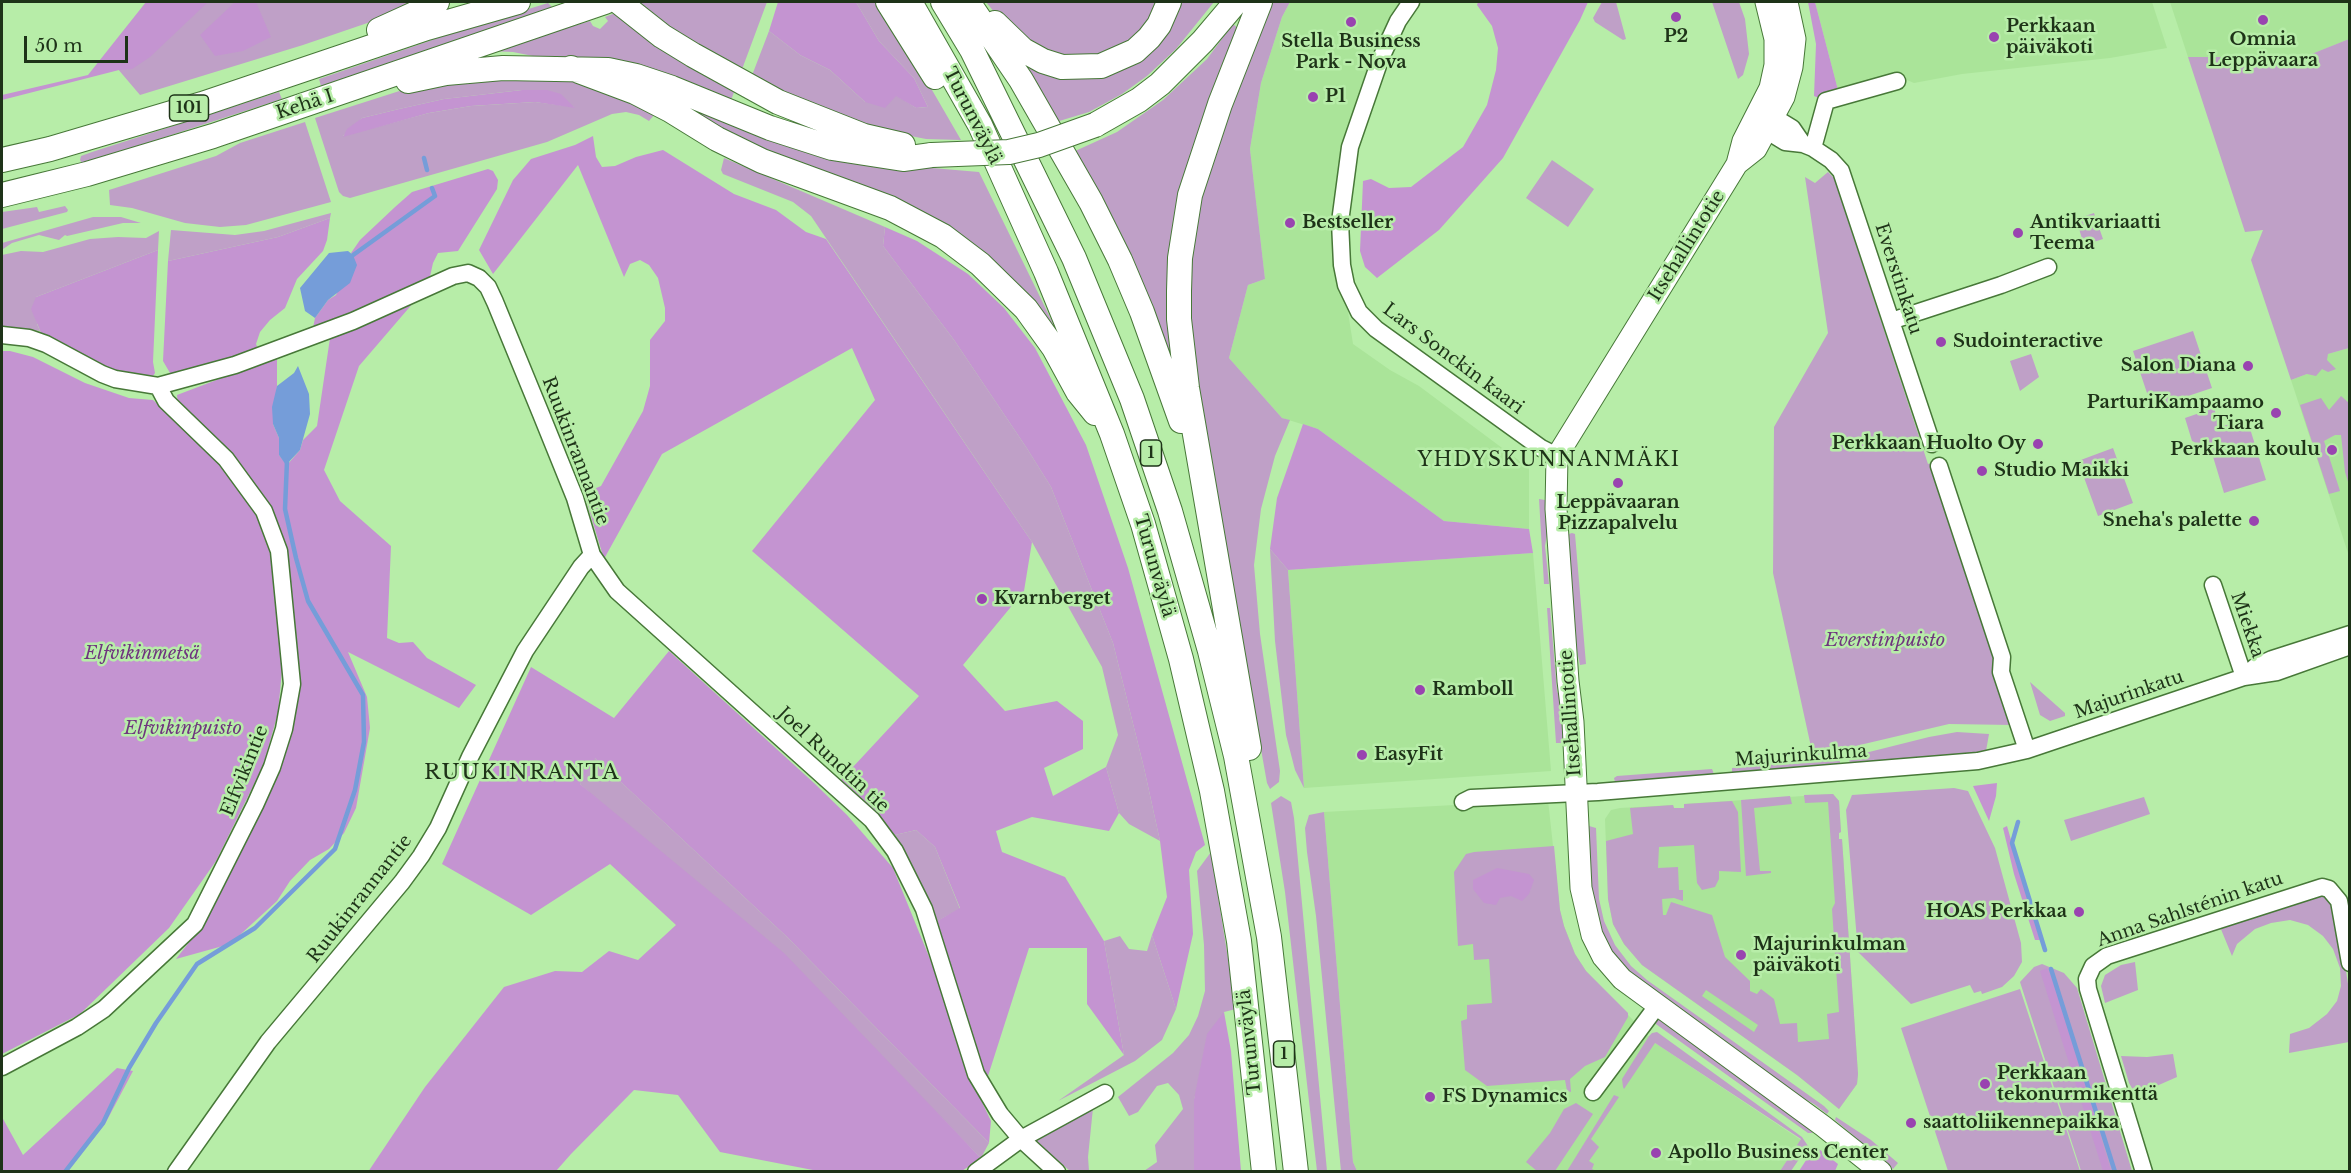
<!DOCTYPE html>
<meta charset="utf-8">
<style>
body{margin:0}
#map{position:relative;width:2351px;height:1173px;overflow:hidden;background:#b7eda8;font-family:"Libre Baskerville",serif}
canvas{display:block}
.frame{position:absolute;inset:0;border:3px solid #1e3318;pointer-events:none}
.scale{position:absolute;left:24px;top:36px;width:104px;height:27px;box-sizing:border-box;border:3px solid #1e3318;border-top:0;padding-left:8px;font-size:18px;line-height:21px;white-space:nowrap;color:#1e3318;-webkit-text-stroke:4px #b7eda8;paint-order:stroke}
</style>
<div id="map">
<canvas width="2351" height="1173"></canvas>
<div class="frame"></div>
<div class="scale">50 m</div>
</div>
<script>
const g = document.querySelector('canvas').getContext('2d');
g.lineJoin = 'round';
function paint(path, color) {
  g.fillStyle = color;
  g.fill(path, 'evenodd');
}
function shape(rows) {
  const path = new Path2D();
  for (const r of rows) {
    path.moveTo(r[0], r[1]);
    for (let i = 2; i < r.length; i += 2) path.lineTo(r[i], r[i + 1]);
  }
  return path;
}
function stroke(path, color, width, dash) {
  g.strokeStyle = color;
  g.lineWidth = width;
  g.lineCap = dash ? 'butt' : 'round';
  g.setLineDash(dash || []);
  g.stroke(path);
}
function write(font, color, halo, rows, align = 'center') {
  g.font = font + ' "Libre Baskerville",serif';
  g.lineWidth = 5;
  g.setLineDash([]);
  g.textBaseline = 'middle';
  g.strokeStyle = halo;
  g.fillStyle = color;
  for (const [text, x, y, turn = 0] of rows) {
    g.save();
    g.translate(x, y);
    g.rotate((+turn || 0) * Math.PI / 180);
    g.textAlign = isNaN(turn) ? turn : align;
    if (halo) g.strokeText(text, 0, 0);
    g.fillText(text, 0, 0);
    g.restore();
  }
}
paint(shape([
 [1290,2,1406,2,1367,72,1343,147,1346,299,1353,344,1390,370,1419,386,1529,468,1529,529,1444,521,1318,429,1282,418,1229,358,1248,285,1265,279,1250,149,1261,83,1282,17],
 [1815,2,2152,2,2167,48,2110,58,1962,74,1914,83,1907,80,1904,75,1838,90],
 [2170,2,2349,2,2349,39,2305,57,2188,57],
 [2349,348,2349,556,2291,380,2307,374,2328,354],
 [1533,553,1551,771,1304,788,1288,570],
 [1833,794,1839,801,1841,832,1839,833,1839,839,1842,839,1858,1074,1857,1084,1839,1109,1797,1075,1642,965,1624,944,1613,924,1608,899,1605,819,1611,810,1620,808,1673,805,1674,808,1684,808,1684,804],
 [1548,800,1560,910,1564,926,1575,954,1586,971,1655,1043,1801,1140,1780,1171,1357,1171,1353,1162,1324,812]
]), '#aae499');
paint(shape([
 [166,2,421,2,382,18,303,45,140,95,117,68],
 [643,2,767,2,741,72,707,53,636,4],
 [856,2,881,2,961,140,926,139,870,128,751,78,769,31,800,55,830,70,865,102,896,95,916,108,928,107,914,78,879,41],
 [986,2,1161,2,1132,46,1067,63,1012,34],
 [1177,2,1214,2,1176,49,1147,76,1122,94,1089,112,1056,122,1018,63,1103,74],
 [1271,2,1290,2,1282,17,1261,83,1250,149,1265,279,1248,285,1229,358,1282,418,1290,420,1275,456,1261,509,1254,565,1260,634,1280,771,1279,782,1270,789,1267,783,1202,417,1189,299,1194,230,1211,161],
 [1602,2,1616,2,1626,39,1623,40,1595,22,1593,18],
 [1712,2,1739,2,1745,19,1749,54,1743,75,1738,79],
 [548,3,553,8,321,86,319,79,467,28],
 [615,13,665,50,734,92,730,103,553,60,513,52,490,51,590,21,593,26,600,29,608,21,605,17],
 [1233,24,1241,31,1206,121,1178,374,1073,152,1117,132,1163,100,1207,59],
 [2349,39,2349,348,2328,354,2327,360,2336,369,2328,372,2322,369,2316,376,2307,374,2291,380,2251,260,2263,230,2245,232,2188,57,2304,57],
 [497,77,585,81,655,114,649,121,639,115,626,112,612,114,547,142,350,198,343,196,339,192,315,118,412,87],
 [522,90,574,107,535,102,471,106,429,113,343,136,362,118,399,109,444,99],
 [279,92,282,99,119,152,82,163,80,160,81,156,92,152],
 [653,92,874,163,979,172,1063,344,1010,282,750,145],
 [305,122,331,202,246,225,220,227,185,223,132,208,110,205,109,190,216,156,240,143],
 [724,158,885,227,883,246,954,340,1026,447,1051,487,1113,643,1144,768,1160,841,1129,824,1119,813,1106,767,1118,735,1102,667,1032,542,811,216,793,202,723,174,721,170],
 [1552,160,1594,189,1568,227,1526,198],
 [1828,172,1834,178,1928,464,1932,463,1997,661,2012,725,1949,724,1813,756,1773,573,1774,427,1828,333,1805,177,1815,183],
 [65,206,68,210,67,212,2,229,2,212,37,207,39,212],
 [331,213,330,218,278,237,168,261,171,230,235,235,264,231],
 [2094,213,2103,239,2084,245,2076,219],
 [93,217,121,217,141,223,123,223,67,236,65,235,59,240,39,235,12,243,3,249,2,247,2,243],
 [159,231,158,250,36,297,37,324,40,331,2,326,2,255,21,251,43,252,90,239,118,237,146,238],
 [2193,331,2212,388,2152,408,2133,351],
 [2031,354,2039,377,2020,391,2010,361],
 [2341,396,2349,403,2349,485,2345,472,2341,435,2335,435,2324,441,2340,491,2329,494,2300,405,2321,398,2329,410],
 [2214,408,2220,427,2247,419,2266,480,2224,493,2211,450,2192,441,2185,418],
 [2113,448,2133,503,2098,516,2078,461],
 [1539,499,1545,500,1548,529,1545,546,1549,584,1544,584],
 [1572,533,1575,534,1586,664,1580,665,1576,646,1571,589,1569,534],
 [1270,549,1288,570,1304,788,1295,770,1286,735,1275,641],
 [1547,608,1550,608,1557,691,1562,704,1563,743,1556,743],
 [2030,682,2065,713,2065,716,2050,721,2040,715],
 [1957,732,1989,734,1986,751,1850,767,1849,757,1929,737],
 [594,757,787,937,989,1143,981,1158,908,1084,580,784],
 [1839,757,1841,768,1732,773,1732,768,1829,760],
 [1712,769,1714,774,1615,782,1614,778,1617,776],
 [1954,788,1968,791,1995,848,2021,943,2022,962,2014,976,2002,987,1982,994,1981,991,1974,993,1970,985,1911,1004,1858,952,1846,810,1852,795],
 [1833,794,1839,801,1841,832,1839,833,1839,839,1842,839,1858,1074,1857,1084,1839,1109,1797,1075,1642,965,1624,944,1613,924,1608,899,1606,841,1633,834,1630,808,1673,805,1674,808,1684,808,1684,804,1732,801,1738,812,1741,872,1719,871,1719,879,1715,887,1702,890,1697,883,1694,845,1659,847,1658,868,1678,867,1679,890,1683,890,1683,901,1674,898,1662,899,1663,915,1666,915,1671,902,1712,915,1725,957,1750,981,1750,991,1757,994,1761,989,1774,999,1780,1024,1797,1023,1798,1042,1829,1039,1827,1014,1839,1012,1832,909,1835,903,1828,802,1805,803,1804,795],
 [1706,990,1758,1025,1754,1032,1702,996],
 [1281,796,1291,802,1294,818,1327,1171,1317,1171,1285,892,1271,803],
 [1790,796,1792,804,1754,808,1760,871,1771,871,1771,873,1746,876,1741,800],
 [2144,797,2150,814,2071,841,2064,820],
 [1324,812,1353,1162,1357,1171,1341,1171,1316,916,1307,852,1305,828,1309,815],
 [1589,826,1596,828,1599,899,1604,921,1615,945,1631,966,1647,980,1824,1106,1829,1111,1827,1114,1814,1104,1791,1092,1644,987,1608,949,1591,903],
 [916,830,935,847,960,909,937,921,911,863,895,835],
 [1554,846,1560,910,1564,926,1575,954,1586,971,1628,1013,1628,1017,1605,1057,1585,1066,1570,1079,1571,1092,1567,1091,1565,1080,1487,1086,1465,1070,1461,1021,1467,1019,1467,1005,1492,1003,1489,959,1474,960,1473,944,1458,946,1454,872,1466,854,1474,852],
 [1211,852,1236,1009,1224,1012,1194,1099,1194,1171,1144,1171,1157,1162,1155,1145,1183,1109,1179,1095,1168,1083,1157,1086,1138,1112,1129,1116,1118,1097,1173,1053,1189,1035,1198,1016,1205,991,1204,945,1197,871],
 [2321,890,2336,908,2349,990,2349,1042,2289,1053,2290,1034,2309,1028,2327,1014,2337,1001,2341,986,2340,968,2333,949,2323,936,2308,925,2290,920,2271,923,2255,929,2237,944,2232,956,2218,922],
 [1152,935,1176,1009,1162,1040,1135,1061,1058,1101,1124,1055,1104,941,1120,936,1129,949,1147,951],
 [2135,962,2138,990,2105,1003,2101,986,2105,975,2121,965],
 [2042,964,2064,973,2077,988,2132,1171,2081,1171,2020,982,2034,967],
 [2020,989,2080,1171,1948,1171,1901,1028],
 [1657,1020,1664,1020,1774,1098,1813,1133,1808,1133,1653,1022],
 [1657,1032,1802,1137,1808,1146,1791,1171,1780,1171,1801,1139,1655,1043,1624,1089,1623,1087,1622,1079,1649,1036,1652,1033],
 [2173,1054,2177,1077,2136,1095,2129,1083,2121,1056,2147,1057],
 [1614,1095,1619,1097,1591,1139,1599,1147,1589,1161,1594,1164,1592,1169,1596,1171,1567,1171],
 [1576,1103,1593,1114,1555,1171,1537,1171,1526,1162,1550,1133,1564,1109],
 [1093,1108,1088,1157,1089,1171,1070,1171,1034,1140],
 [1836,1117,1871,1140,1898,1163,1893,1169,1835,1120]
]), '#bfa0c7');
paint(shape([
 [146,2,208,2,150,57,132,69,119,70,2,100,2,95,88,75],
 [235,2,256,2,271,37,243,51,215,56,200,35],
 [778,2,856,2,879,41,914,78,928,107,916,108,896,96,885,108,865,102,830,70,800,55,769,31],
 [1478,2,1588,2,1580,20,1503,158,1439,230,1377,278,1365,267,1360,251,1363,181,1371,179,1389,188,1411,187,1463,147,1487,105,1496,70,1498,48,1492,26,1477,5],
 [1808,2,1815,2,1838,90,1819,98,1814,96,1816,44],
 [522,90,547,90,561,94,575,108,535,102,471,106,429,113,343,137,347,129,362,118,399,109,444,99],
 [593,136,596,157,602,167,615,166,636,157,663,150,734,194,776,210,806,232,826,239,1032,542,1024,591,963,665,1005,711,1057,701,1083,721,1083,749,1044,768,1053,796,1106,767,1119,813,1109,831,1032,817,996,831,1002,852,1065,877,1104,941,1124,1055,1087,1004,1087,948,1029,948,988,1076,980,1067,937,921,960,908,935,847,916,830,895,835,852,792,839,782,919,696,752,551,875,400,852,348,662,454,604,559,583,490,589,491,601,486,643,411,650,386,650,340,665,321,665,308,658,278,649,265,640,260,630,264,624,277,578,165,493,274,479,250,513,180,531,159,575,145],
 [488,169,493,171,498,180,497,189,458,251,438,253,433,263,429,281,313,328,315,318,328,300,336,295,353,255,351,253,360,240,395,207,412,192],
 [330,218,327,240,323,251,297,279,285,308,270,320,260,332,256,344,258,349,176,376,170,373,163,361,168,261,278,237],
 [885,227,917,241,968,274,1004,308,1035,348,1086,445,1128,568,1205,845,1196,852,1189,870,1193,934,1176,1009,1152,935,1167,897,1160,841,1144,768,1113,643,1051,487,1026,447,954,340,883,246],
 [158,250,153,362,155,373,153,376,147,377,113,370,41,333,31,309,36,297],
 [420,295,359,366,324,470,340,501,391,546,387,638,399,643,413,642,427,658,476,685,459,708,348,652,367,697,370,728,356,808,344,833,329,849,310,860,290,881,277,901,230,944,176,959,201,927,262,810,281,766,301,685,280,532,178,405,177,395,277,357,277,386,273,424,279,438,279,455,287,465,300,450,303,440,317,426,330,338],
 [2,351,10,351,33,357,85,383,129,398,153,400,222,464,259,517,273,554,283,659,278,713,263,766,216,861,169,928,80,1014,2,1054],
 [1303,424,1318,429,1444,521,1529,529,1533,553,1288,570,1270,549,1277,498],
 [669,651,814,783,847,815,893,868,934,969,969,1075,991,1121,989,1143,787,937,595,758,580,784,784,953,981,1158,962,1171,818,1171,720,1152,678,1095,634,1090,571,1154,556,1171,368,1172,425,1087,504,987,555,971,582,972,609,951,638,960,676,925,610,864,531,915,442,864,531,667,614,718],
 [1997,783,1996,796,1989,821,1973,786],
 [2007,826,2040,940,2035,940,2014,874,2003,828],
 [1497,868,1529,874,1534,880,1529,894,1522,901,1511,896,1500,898,1496,905,1484,903,1473,889,1473,880],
 [2047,968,2054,982,2111,1171,2103,1171,2040,971],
 [1224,1012,1231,1051,1241,1171,1194,1171,1194,1099,1207,1034],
 [117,1068,133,1071,105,1124,68,1171,2,1171,2,1117,23,1155],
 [1814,1148,1819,1149,1838,1164,1835,1171,1799,1171]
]), '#c494d1');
paint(shape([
 [348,251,353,255,357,265,350,283,328,300,315,318,305,311,300,288,329,253],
 [298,366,309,394,310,414,300,450,286,465,279,455,279,438,273,424,272,407,277,386,294,373]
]), '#759dd9');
stroke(shape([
 [424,158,427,170],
 [349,258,435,196,432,188],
 [2018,822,2012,843,2045,950],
 [2051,969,2115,1172],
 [65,1172,103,1123,129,1068,156,1023,197,964,255,928,335,849,355,790,364,742,363,695,308,601,296,558,285,509,287,461]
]), '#759dd9', 4.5);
const minor = shape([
 [1411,2,1398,21,1380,60,1350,147,1340,222,1342,265,1346,285,1359,312,1376,329,1541,448,1557,456],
 [1762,116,1774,117,1792,128,1803,144],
 [1761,121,1767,131,1785,142,1803,144,1813,148,1831,160,1841,171,1932,444],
 [1813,148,1826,101,1897,81],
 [1891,321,2001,285,2048,267],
 [2,335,29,338,46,344,102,374,115,379,158,386,235,365,353,321,453,276,468,273,479,278,488,287,495,302,541,414,575,498,592,555,617,591,872,820,895,851,924,909,976,1074,1000,1114,1021,1139,1057,1172],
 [1939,466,2002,657,2001,672,2027,750],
 [2213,585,2244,677],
 [2247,674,2255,667,2272,659,2350,634],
 [1463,802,1471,798,1598,792,1978,761,2027,750,2244,677,2277,672,2350,646],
 [2,1067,77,1027,104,1009,195,924,255,805,272,767,284,729,292,684,279,551,264,511,226,459,166,401,158,386],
 [1593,1092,1657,1006],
 [176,1172,268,1042,402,882,421,856,438,828,470,757,525,651,581,567,592,555],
 [976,1172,1021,1139,1105,1093],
 [2144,1172,2088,989,2087,979,2093,966,2107,956,2322,887,2329,889,2339,901,2350,963]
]);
const major = shape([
 [1766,2,1775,39,1775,65,1770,88,1743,141,1737,164,1557,456,1556,509,1568,681,1573,722,1581,888,1592,935,1603,957,1622,979,1823,1126,1881,1172],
 [1737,164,1756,149,1784,97,1792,67,1795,39,1787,2]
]);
const highway = shape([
 [619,2,662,36,693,55,778,102,864,136,903,145],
 [888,2,935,77],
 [910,2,980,125,1046,272,1112,434,1143,524,1181,659,1212,791,1239,941,1264,1172],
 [943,2,972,50,1074,258,1132,399,1170,511,1210,651,1236,756,1269,937,1296,1172],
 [968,2,1021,80,1091,202,1120,260,1142,312,1181,421],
 [995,23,1023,50,1043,61,1062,67,1101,66,1135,51,1149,38,1159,25,1169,2],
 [379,30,423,10,437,2],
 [571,68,635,92,670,110,717,139,762,161,890,208,943,236,980,264,1026,309,1054,348,1078,392,1095,413],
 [408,81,446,73,503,68,608,70,636,76,672,88,770,128,832,148,903,159,932,155],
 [1095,125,1139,100,1160,84,1203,41,1236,2],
 [2,160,50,149,202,104,427,28,518,2],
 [2,195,87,174,213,136,605,2],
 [1249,748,1187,388,1179,319,1179,291,1180,258,1190,195,1220,104,1260,2]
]);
stroke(minor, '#477838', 19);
stroke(major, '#477838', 23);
stroke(highway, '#477838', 26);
stroke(minor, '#fff', 16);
stroke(major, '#fff', 21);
stroke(highway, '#fff', 24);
const highwayBridge = shape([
 [932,155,1009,152,1039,145,1095,125]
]);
stroke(highwayBridge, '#477838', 26, []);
stroke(highwayBridge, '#fff', 24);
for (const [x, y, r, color] of [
 [1676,17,6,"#9943b0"],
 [2263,20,6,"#9943b0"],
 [1351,22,6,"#9943b0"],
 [1994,37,6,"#9943b0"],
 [1313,97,6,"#9943b0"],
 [1290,223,6,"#9943b0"],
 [2018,233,6,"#9943b0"],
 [1941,342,6,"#9943b0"],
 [2248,366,6,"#9943b0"],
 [2276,413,6,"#9943b0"],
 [2038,444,6,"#9943b0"],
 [2332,450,6,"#9943b0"],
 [1982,471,6,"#9943b0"],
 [1618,483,6,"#9943b0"],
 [2254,521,6,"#9943b0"],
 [982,599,6,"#9943b0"],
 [1420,690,6,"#9943b0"],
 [1362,755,6,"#9943b0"],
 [2079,912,6,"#9943b0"],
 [1741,955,6,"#9943b0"],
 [1985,1084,6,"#9943b0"],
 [1430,1097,6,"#9943b0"],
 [1911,1123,6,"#9943b0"],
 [1656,1153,6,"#9943b0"]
]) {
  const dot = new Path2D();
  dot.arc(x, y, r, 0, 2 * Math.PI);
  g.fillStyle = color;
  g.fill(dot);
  stroke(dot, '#b7eda8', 2);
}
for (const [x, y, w] of [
 [189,108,39],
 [1151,453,21],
 [1284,1054,21]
]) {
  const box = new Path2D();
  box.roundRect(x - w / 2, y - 13, w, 26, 4.5);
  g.fillStyle = '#b7eda8';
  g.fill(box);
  stroke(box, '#1e3318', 1.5);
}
write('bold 16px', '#1e3318', null, [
 ["101",189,108],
 ["1",1151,453],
 ["1",1284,1054]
]);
write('bold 18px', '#1e3318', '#b7eda8', [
 ["Perkkaan",2006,27],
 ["päiväkoti",2006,48],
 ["P2",1676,37,"center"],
 ["Omnia",2263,40,"center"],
 ["Leppävaara",2263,61,"center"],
 ["Stella Business",1351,42,"center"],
 ["Park - Nova",1351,63,"center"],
 ["P1",1325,97],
 ["Bestseller",1302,223],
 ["Antikvariaatti",2030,223],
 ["Teema",2030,244],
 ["Sudointeractive",1953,342],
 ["Salon Diana",2236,366,"right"],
 ["ParturiKampaamo",2264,403,"right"],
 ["Tiara",2264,424,"right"],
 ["Perkkaan Huolto Oy",2026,444,"right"],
 ["Perkkaan koulu",2320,450,"right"],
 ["Studio Maikki",1994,471],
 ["Leppävaaran",1618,503,"center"],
 ["Pizzapalvelu",1618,524,"center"],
 ["Sneha's palette",2242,521,"right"],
 ["Kvarnberget",994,599],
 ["Ramboll",1432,690],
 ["EasyFit",1374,755],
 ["HOAS Perkkaa",2067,912,"right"],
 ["Majurinkulman",1753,945],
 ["päiväkoti",1753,966],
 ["Perkkaan",1997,1074],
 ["tekonurmikenttä",1997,1095],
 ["FS Dynamics",1442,1097],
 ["saattoliikennepaikka",1923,1123],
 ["Apollo Business Center",1668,1153]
], 'left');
write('18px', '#1e3318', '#b7eda8', [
 ["Kehä I",305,105,-18],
 ["Turunväylä",972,116,63],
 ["Itsehallintotie",1687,246,-58],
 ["Everstinkatu",1898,279,72],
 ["Lars Sonckin kaari",1453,359,37],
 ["Ruukinrannantie",575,451,69],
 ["Turunväylä",1154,566,74],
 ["Miekka",2247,625,71],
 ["Majurinkatu",2129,695,-19],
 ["Itsehallintotie",1571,713,-94],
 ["Majurinkulma",1801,756,-4],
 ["Joel Rundtin tie",833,760,43],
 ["Elfvikintie",245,771,-68],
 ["Ruukinrannantie",360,899,-52],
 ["Anna Sahlsténin katu",2190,910,-19],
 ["Turunväylä",1250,1042,-96]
]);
write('italic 18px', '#6f357e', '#b7eda8', [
 ["Everstinpuisto",1885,641],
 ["Elfvikinmetsä",142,654],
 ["Elfvikinpuisto",183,729]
]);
g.letterSpacing = '1.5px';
write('20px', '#1e3318', '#b7eda8', [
 ["YHDYSKUNNANMÄKI",1549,460]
]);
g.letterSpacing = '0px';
g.letterSpacing = '1.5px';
write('21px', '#1e3318', '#b7eda8', [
 ["RUUKINRANTA",522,773]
]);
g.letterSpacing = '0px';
</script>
